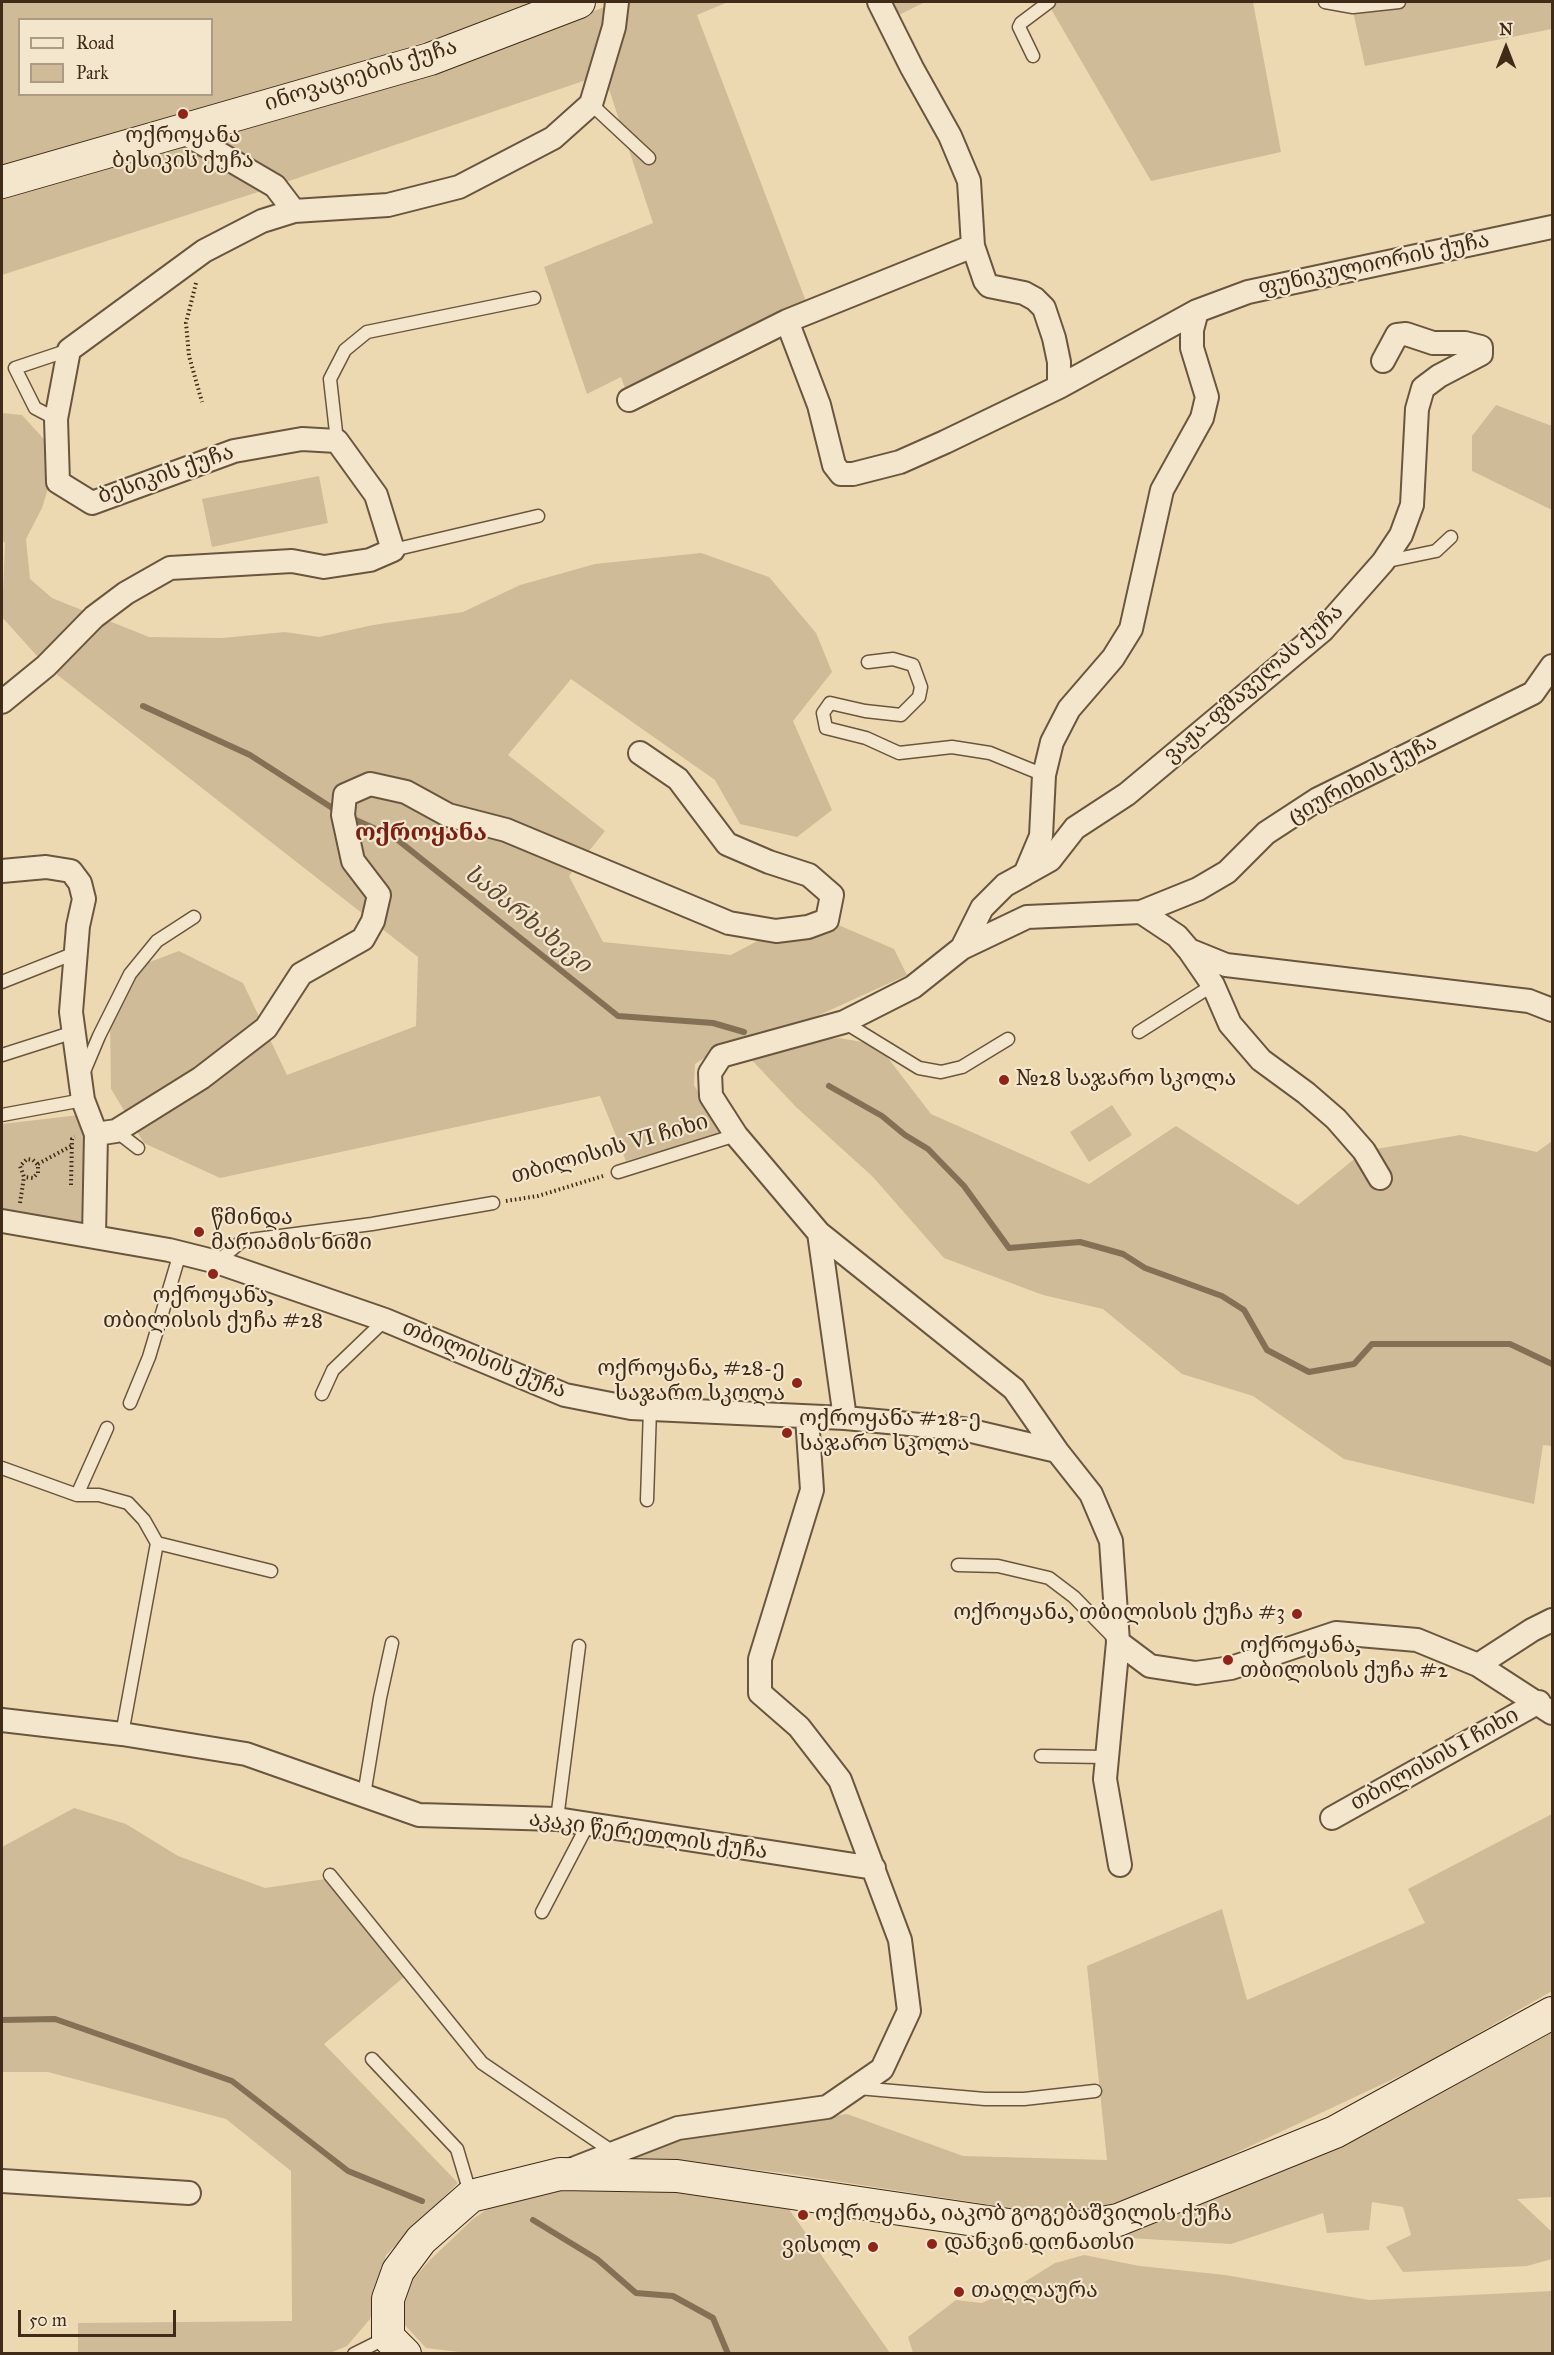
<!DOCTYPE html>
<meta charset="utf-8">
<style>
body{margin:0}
#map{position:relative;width:1554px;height:2355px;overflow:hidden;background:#edd9b1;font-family:"IM FELL Great Primer",serif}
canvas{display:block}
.frame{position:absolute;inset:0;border:3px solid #3f2b18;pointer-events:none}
.legend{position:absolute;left:18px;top:18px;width:195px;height:78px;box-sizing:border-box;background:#f3e6cc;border:2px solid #ab9b84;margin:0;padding:8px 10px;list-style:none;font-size:18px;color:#3f2b18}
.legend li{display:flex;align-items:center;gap:12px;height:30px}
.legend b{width:30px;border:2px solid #ab9b84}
.north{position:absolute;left:1476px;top:18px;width:60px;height:60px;-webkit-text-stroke:4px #f3e6cc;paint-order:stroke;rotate:0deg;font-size:16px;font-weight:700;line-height:24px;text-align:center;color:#3f2b18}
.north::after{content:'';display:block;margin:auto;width:21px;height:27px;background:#3f2b18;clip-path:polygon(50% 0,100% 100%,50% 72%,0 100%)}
.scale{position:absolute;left:18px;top:2310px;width:158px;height:27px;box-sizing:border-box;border:3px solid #3f2b18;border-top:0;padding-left:8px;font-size:18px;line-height:21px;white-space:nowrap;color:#3f2b18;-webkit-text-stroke:4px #f3e6cc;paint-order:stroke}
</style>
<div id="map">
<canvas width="1554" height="2355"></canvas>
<div class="frame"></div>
<ul class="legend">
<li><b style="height:8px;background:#f3e6cc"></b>Road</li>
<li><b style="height:16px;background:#cfbb97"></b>Park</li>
</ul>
<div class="north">N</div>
<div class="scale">50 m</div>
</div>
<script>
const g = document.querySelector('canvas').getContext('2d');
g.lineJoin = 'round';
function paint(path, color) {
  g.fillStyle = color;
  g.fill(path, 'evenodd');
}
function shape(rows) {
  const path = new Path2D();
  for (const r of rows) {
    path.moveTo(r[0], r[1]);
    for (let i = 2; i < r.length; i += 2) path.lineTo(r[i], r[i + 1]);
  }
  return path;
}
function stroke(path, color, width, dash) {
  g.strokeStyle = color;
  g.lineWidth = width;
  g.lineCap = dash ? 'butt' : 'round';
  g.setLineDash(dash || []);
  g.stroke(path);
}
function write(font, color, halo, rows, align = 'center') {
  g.font = font + ' "IM FELL Great Primer","Noto Serif Georgian",serif';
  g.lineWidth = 4.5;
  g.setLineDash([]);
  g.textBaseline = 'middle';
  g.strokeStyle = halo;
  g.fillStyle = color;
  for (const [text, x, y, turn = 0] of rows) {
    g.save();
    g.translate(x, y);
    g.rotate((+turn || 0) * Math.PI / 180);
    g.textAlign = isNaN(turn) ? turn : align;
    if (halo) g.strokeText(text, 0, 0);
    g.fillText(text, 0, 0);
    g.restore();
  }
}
paint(shape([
 [2,2,542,2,422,43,173,120,2,169],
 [20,20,212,20,212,94,20,94],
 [617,2,728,2,697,15,810,312,629,400,621,377,587,394,544,267,653,223,604,74,286,182,210,137,490,52],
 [889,2,925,2,897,16],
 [1047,2,1253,2,1281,152,1151,181],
 [1351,2,1552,2,1552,29,1365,66],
 [185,143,238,168,261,191,2,275,2,194],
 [1496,405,1552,426,1552,510,1472,471,1472,436],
 [2,413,22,415,52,448,54,469,42,508,26,539,30,579,52,598,149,637,222,638,285,632,319,637,373,625,463,612,520,585,595,564,701,553,769,577,816,633,832,672,793,721,832,810,797,837,740,824,715,780,571,679,508,755,605,831,569,876,603,942,731,955,776,931,827,920,894,949,907,975,815,1017,724,1045,695,1064,694,1085,722,1133,626,1161,600,1096,220,1178,144,1143,111,1089,110,1018,128,970,179,951,243,983,287,1075,416,1026,418,957,46,666,2,617,5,543,2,540],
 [319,476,328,523,212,547,202,499],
 [840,1038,878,1045,931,1114,1089,1184,1176,1126,1298,1205,1364,1151,1460,1135,1537,1152,1552,1141,1552,1446,1543,1445,1534,1504,1344,1459,1253,1396,1182,1374,1103,1309,1043,1295,944,1258,873,1177,796,1107,747,1055,799,1041],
 [1112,1105,1132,1135,1089,1162,1070,1132],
 [79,1115,90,1136,83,1222,2,1214,2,1124],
 [74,1808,126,1824,178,1856,265,1888,325,1879,404,1977,324,2044,458,2183,386,2255,370,2319,347,2346,330,2353,78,2353,78,2323,292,2321,291,2171,226,2119,48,2072,2,2072,2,1847],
 [1552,1814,1552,1991,1421,2066,1146,2195,1083,2212,1024,2210,783,2173,663,2159,619,2160,658,2143,847,2114,963,2156,1107,2160,1087,1966,1222,1909,1247,2000,1425,1923,1408,1889],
 [1552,2022,1552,2197,1517,2199,1552,2232,1552,2259,1527,2266,1403,2272,1386,2247,1411,2235,1403,2207,1372,2202,1369,2230,1327,2233,1323,2213,1231,2244,1129,2238,1122,2227],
 [593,2184,669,2184,784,2202,890,2353,468,2353,426,2348,404,2324,401,2293,431,2259,473,2219,489,2208,527,2195],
 [1084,2255,1140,2266,1225,2275,1369,2300,1552,2291,1552,2353,913,2353,908,2337,956,2300,982,2303,1018,2286,1055,2263]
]), '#cfbb97');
stroke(shape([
 [143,706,250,755,337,811],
 [349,817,394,837,618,1016,713,1023,744,1032],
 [829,1086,882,1116,905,1135,928,1149,964,1186,1009,1248,1080,1242,1123,1254,1145,1268,1222,1296,1244,1310,1267,1350,1309,1372,1354,1364,1372,1344,1510,1344,1552,1364],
 [2,2020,55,2019,232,2081,348,2171,422,2201],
 [533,2220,597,2259,636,2293,673,2296,713,2318,728,2354]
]), '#847055', 6);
const lane = shape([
 [1325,2,1353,7,1399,2],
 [1033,56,1019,27,1021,23,1049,2],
 [591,104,649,158],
 [56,419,35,408,15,368,69,350],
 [337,441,330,379,345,350,367,332,534,298],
 [393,550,538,516],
 [1383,562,1436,551,1451,537],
 [868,662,893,659,913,665,921,687,919,697,901,715,865,711,830,703,823,713,826,728,866,738,899,753,952,747,990,753,1044,775],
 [2,982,75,953],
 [844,1022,919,1068,941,1072,962,1067,1008,1039],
 [1139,1032,1213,985],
 [2,1055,74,1032],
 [83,1074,99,1036,130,974,157,941,194,917],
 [2,1115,83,1100],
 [116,1131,138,1148],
 [618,1172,736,1135],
 [217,1262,242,1241,372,1224,493,1203],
 [322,1394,333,1370,385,1320],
 [130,1403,149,1357,180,1253],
 [2,1468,77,1495,99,1495,128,1503,144,1520,157,1543,122,1734],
 [77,1495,107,1428],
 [647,1500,650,1409],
 [157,1543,271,1571],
 [958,1565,998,1566,1049,1578,1074,1597,1117,1641],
 [1041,1756,1105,1757],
 [364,1795,380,1698,392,1643],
 [557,1819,579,1646],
 [330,1875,482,2063,613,2152],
 [542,1912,588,1824],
 [372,2059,457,2149,471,2196],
 [858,2088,985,2099,1024,2099,1095,2091],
 [354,2354,388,2337]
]);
const street = shape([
 [879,2,912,68,950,136,969,181,973,246,985,281,989,286,1024,293,1035,299,1044,308,1054,338,1059,362,1059,387],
 [294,211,388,205,459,187,553,138,591,104,614,27,617,2],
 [787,321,819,405,834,465,841,474,853,474,900,462,945,442,1059,387,1197,311,1248,292,1552,227],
 [629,400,787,321,973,246],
 [2,702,46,666,94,617,126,593,170,568,292,561,324,567,370,560,393,550,376,495,337,441,302,439,234,451,92,503,58,482,56,419,69,350,204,251,262,221,294,211,275,186,179,130],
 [2,871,46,867,71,871,80,883,84,899,78,926,71,1012,83,1100,96,1134,94,1236],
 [1025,874,1050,860,1075,828,1127,794,1323,630,1383,562,1401,535,1412,505,1417,409,1423,388,1439,376,1481,354,1481,347,1465,343,1433,343,1406,334,1397,335,1383,361],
 [1141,912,1198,889,1227,872,1266,833,1318,799,1533,693,1552,666],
 [962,948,1027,917,1141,912,1177,936,1189,950,1226,965,1529,1001,1552,1010],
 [1189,950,1213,985,1230,1024,1261,1060,1306,1093,1336,1119,1364,1151,1380,1178],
 [96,1134,116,1131,201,1078,266,1028,301,974,363,939,373,921,379,895,353,861,343,815,345,795,370,784,406,792,448,815,506,830,729,923,776,931,808,927,827,920,832,895,809,875,769,862,727,844,678,779,640,753],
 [2,1221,169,1250,217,1262,385,1320,565,1395,631,1408,845,1418,963,1429,1057,1451,1091,1494,1111,1541,1118,1642,1150,1666,1196,1673,1231,1668,1336,1633,1417,1640,1478,1665,1552,1713],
 [819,1233,845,1418],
 [1057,1451,1014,1389,819,1233,736,1135,711,1096,710,1073,721,1056,844,1022,913,987,962,948,982,908,1005,885,1025,874,1041,836,1044,775,1052,742,1069,709,1113,658,1131,629,1162,490,1202,418,1207,397,1192,348,1192,330,1197,311],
 [1118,1642,1105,1779,1120,1865],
 [1478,1665,1532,1630,1552,1620],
 [2,1720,122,1734,246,1754,419,1815,557,1819,874,1868],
 [1332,1818,1539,1702],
 [570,2170,678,2128,827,2107,882,2069,909,2011,900,1940,840,1780,799,1727,760,1693,760,1659,812,1490,807,1417],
 [2,2181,189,2193]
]);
const secondary = shape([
 [2,182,430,59,579,2],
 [405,2354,388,2337,388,2299,398,2271,421,2240,471,2196,560,2174,677,2176,1056,2232,1118,2220,1335,2132,1552,2013]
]);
stroke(lane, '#6a563e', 15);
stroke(street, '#6a563e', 26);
stroke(secondary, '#3f2b18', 34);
stroke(shape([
 [196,283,186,323,189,356,202,402],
 [38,1164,71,1146],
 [71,1185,72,1139,75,1137],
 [506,1201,538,1196,603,1176],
 [20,1203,24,1177,20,1166,27,1159,33,1160,38,1165,38,1173,33,1178,24,1177]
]), '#3f2b18', 4, [1.5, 3]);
stroke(lane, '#f3e6cc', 12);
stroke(street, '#f3e6cc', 22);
stroke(secondary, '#f3e6cc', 32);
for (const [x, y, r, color] of [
 [183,114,6,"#8f2418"],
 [1004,1080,6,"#8f2418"],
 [199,1232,6,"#8f2418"],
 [213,1274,6,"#8f2418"],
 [797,1383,6,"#8f2418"],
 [787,1433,6,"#8f2418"],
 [1297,1614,6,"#8f2418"],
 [1228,1660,6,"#8f2418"],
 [803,2215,6,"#8f2418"],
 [932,2244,6,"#8f2418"],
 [873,2247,6,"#8f2418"],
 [959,2292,6,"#8f2418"]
]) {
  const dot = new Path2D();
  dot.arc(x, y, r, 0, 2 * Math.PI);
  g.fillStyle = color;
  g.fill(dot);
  stroke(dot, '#f3e6cc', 2);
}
write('22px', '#3f2b18', '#f3e6cc', [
 ["ინოვაციების ქუჩა",361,76,-17],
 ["ფუნიკულიორის ქუჩა",1374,265,-12],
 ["ბესიკის ქუჩა",166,475,-19],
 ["ვაჟა-ფშაველას ქუჩა",1254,684,-41],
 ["ციურიხის ქუჩა",1363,780,-28],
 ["თბილისის VI ჩიხი",610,1150,-16],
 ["თბილისის ქუჩა",484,1360,22],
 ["თბილისის I ჩიხი",1435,1760,-29],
 ["აკაკი წერეთლის ქუჩა",648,1836,8]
]);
write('22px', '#3f2b18', '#f3e6cc', [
 ["ოქროყანა",183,137,"center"],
 ["ბესიკის ქუჩა",183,162,"center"],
 ["№28 საჯარო სკოლა",1016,1080],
 ["წმინდა",211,1219],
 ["მარიამის ნიში",211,1244],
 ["ოქროყანა,",213,1297,"center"],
 ["თბილისის ქუჩა #28",213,1322,"center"],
 ["ოქროყანა, #28-ე",785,1370,"right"],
 ["საჯარო სკოლა",785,1395,"right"],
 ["ოქროყანა #28-ე",799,1420],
 ["საჯარო სკოლა",799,1445],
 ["ოქროყანა, თბილისის ქუჩა #3",1285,1614,"right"],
 ["ოქროყანა,",1240,1647],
 ["თბილისის ქუჩა #2",1240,1672],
 ["ოქროყანა, იაკობ გოგებაშვილის ქუჩა",815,2215],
 ["დანკინ დონათსი",944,2244],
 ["ვისოლ",861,2247,"right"],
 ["თაღლაურა",971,2292]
], 'left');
write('bold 24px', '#7a1f14', '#f3e6cc', [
 ["ოქროყანა",421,834]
]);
write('italic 24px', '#5c4831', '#f3e6cc', [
 ["სამარხახევი",527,920,39]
]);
</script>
